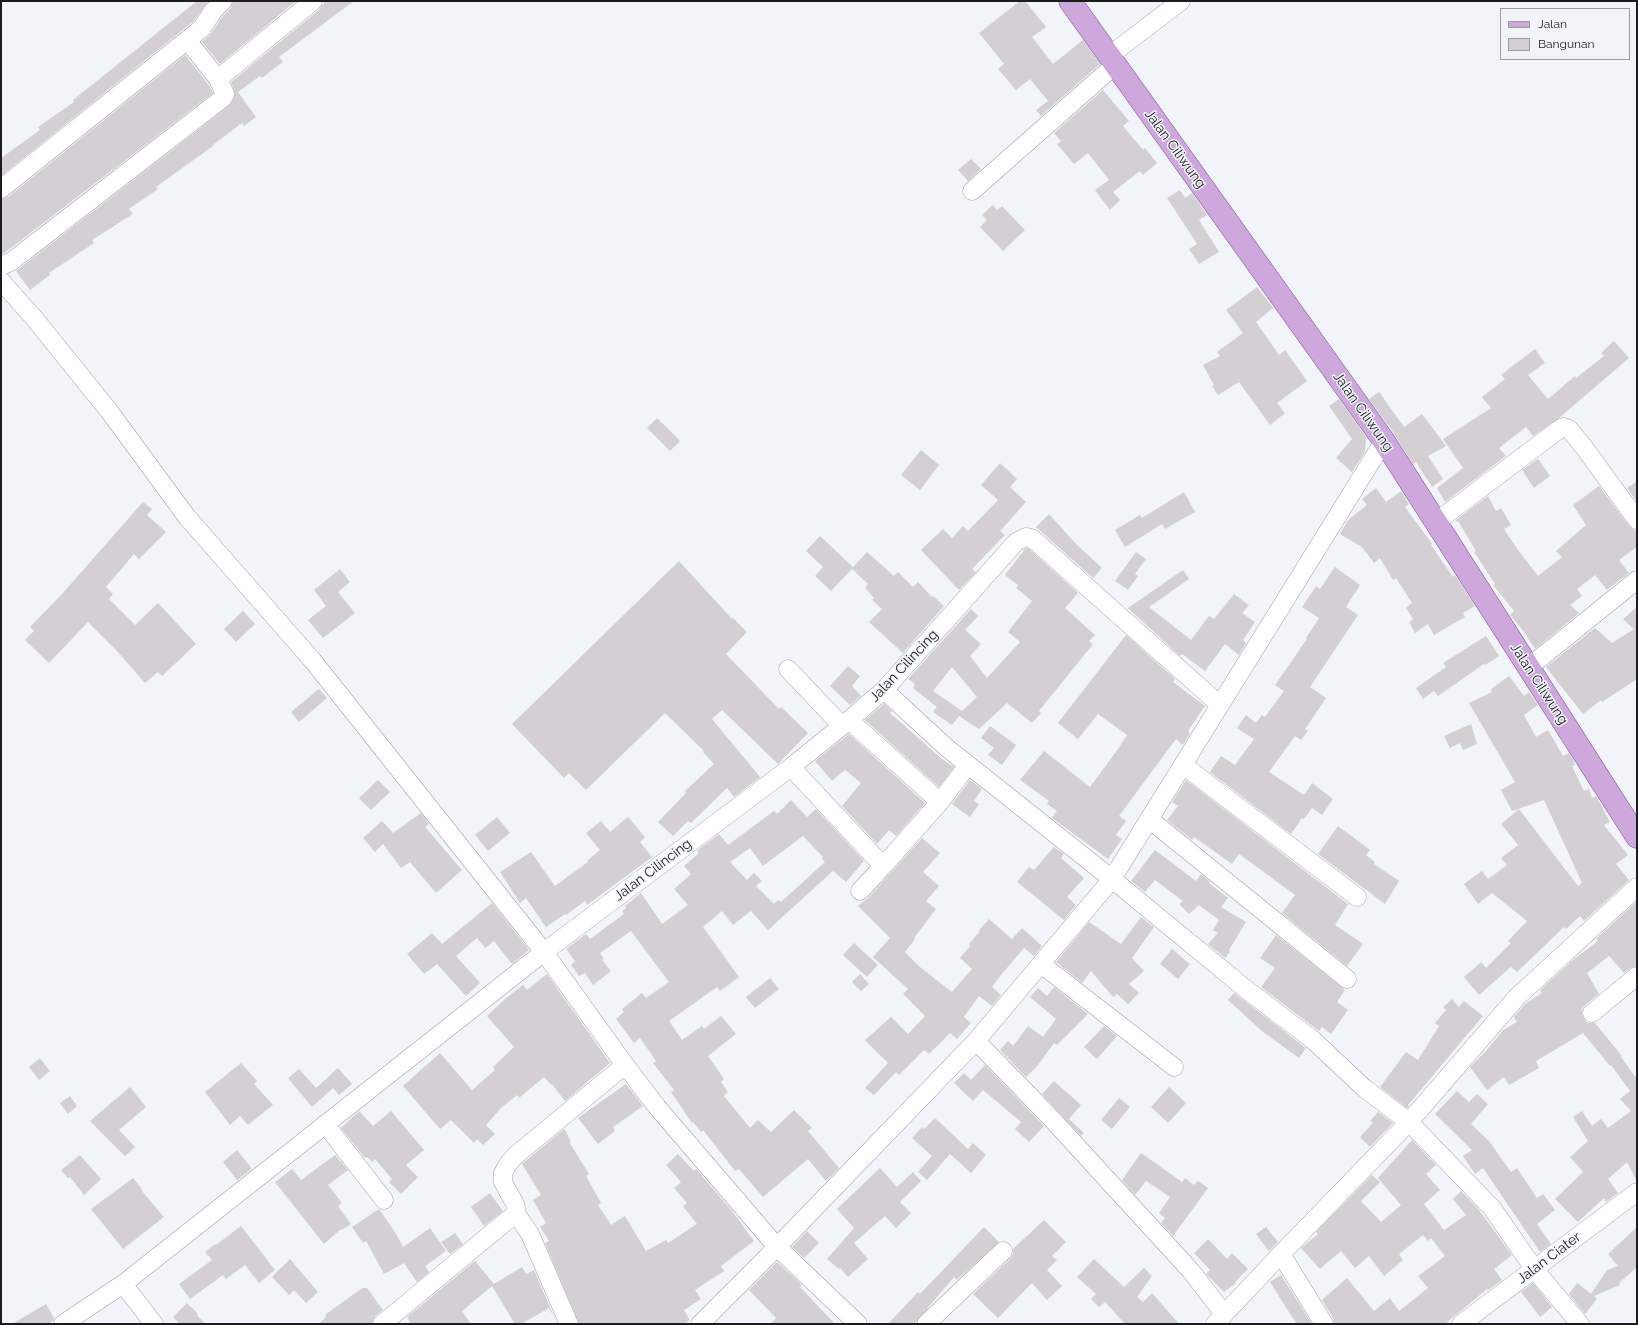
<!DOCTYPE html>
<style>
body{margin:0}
#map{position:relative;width:1638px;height:1325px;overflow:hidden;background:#f1f4f9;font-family:Raleway,sans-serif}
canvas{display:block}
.frame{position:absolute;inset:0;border:2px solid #1b1c1e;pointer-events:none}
.legend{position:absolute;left:1500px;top:8px;width:130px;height:52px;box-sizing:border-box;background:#f1f4f9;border:1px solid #9b9ea1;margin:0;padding:5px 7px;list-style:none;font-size:12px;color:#1b1c1e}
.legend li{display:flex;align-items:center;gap:8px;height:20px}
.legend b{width:20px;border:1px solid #9b9ea1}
</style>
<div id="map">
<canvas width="1638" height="1325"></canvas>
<div class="frame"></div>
<ul class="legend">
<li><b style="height:5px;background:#cea7dc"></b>Jalan</li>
<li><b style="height:11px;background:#d4cfd2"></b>Bangunan</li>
</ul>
</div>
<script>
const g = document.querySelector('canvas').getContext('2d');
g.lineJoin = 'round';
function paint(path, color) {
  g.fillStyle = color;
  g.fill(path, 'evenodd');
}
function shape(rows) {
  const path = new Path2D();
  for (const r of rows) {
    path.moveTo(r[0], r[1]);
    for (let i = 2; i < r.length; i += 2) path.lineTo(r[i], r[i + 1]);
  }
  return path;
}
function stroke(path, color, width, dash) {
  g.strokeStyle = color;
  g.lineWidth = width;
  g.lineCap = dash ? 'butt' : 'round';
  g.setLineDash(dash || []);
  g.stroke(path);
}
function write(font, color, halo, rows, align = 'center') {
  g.font = font + ' Raleway,sans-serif';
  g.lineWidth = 3;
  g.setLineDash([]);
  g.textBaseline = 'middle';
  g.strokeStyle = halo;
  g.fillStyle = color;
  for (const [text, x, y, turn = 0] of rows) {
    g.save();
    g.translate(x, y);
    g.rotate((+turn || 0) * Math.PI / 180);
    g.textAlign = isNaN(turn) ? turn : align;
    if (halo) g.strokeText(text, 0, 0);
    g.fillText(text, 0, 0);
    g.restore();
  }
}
paint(shape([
 [197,1,208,1,194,21,1,176,1,158,40,130,38,127,74,102,73,100],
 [233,1,296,1,220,64,202,42,211,34,221,18,231,8],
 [325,1,354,1,279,57,283,62,262,78,260,76,238,92,256,117,244,126,242,123,213,145,213,146,156,187,158,189,129,209,133,214,92,240,94,243,49,273,50,275,30,290,16,271,229,106,235,94,231,82,320,9],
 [1020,1,1025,1,1046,27,1032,37,1053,64,1083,40,1100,64,1041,116,1036,110,1048,101,1030,79,1016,90,998,69,1004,64,979,33],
 [185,55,209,85,213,93,3,254,1,251,1,199,8,197],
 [1112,82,1103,90,1129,121,1123,126,1143,150,1145,148,1157,163,1143,175,1140,171,1113,192,1120,200,1110,210,1095,190,1109,180,1088,153,1074,164,1057,144,1061,141,1054,133],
 [971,159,981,169,968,181,958,170],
 [1180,190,1185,198,1192,193,1207,215,1199,220,1219,252,1199,264,1189,249,1197,244,1167,198],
 [993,205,997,210,1002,206,1025,230,1003,251,980,227,987,220,982,215],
 [1257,287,1273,308,1256,322,1279,355,1285,350,1307,381,1277,403,1285,413,1270,425,1239,382,1218,395,1212,386,1214,385,1203,365,1220,356,1217,352,1243,333,1226,310],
 [1614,341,1629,358,1559,418,1533,436,1526,427,1499,448,1506,456,1445,502,1437,488,1463,468,1443,439,1491,408,1482,397,1505,379,1501,375,1535,349,1545,363,1528,375,1548,399,1575,376,1576,378,1604,356,1601,353],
 [1379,392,1404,427,1422,414,1446,446,1428,456,1443,479,1432,487,1416,462,1413,464,1388,424,1387,424,1369,399],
 [1339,399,1366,437,1365,452,1352,472,1336,458,1352,439,1329,406],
 [657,418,680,441,670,451,647,428],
 [921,450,939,465,920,490,901,475],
 [1538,459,1550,476,1534,488,1522,470],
 [1000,463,1017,479,1010,487,1026,502,1000,531,1005,535,972,569,976,572,959,590,921,550,943,529,952,538,963,526,968,531,998,500,981,485],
 [1637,481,1637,502,1627,488],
 [1599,486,1629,526,1637,532,1637,547,1619,560,1629,573,1607,590,1595,575,1577,589,1582,596,1570,605,1579,613,1535,649,1521,628,1510,615,1514,611,1493,585,1495,584,1474,552,1476,551,1458,521,1457,522,1456,520,1488,496,1496,511,1501,508,1511,525,1504,529,1518,550,1538,576,1562,557,1556,551,1586,525,1573,505],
 [1376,488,1386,502,1401,491,1409,504,1405,507,1432,544,1431,545,1453,577,1455,575,1475,606,1463,613,1465,617,1434,635,1428,624,1415,633,1409,622,1413,619,1406,608,1412,603,1396,578,1393,580,1380,558,1374,563,1362,547,1340,534,1348,520,1367,505,1362,499],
 [1184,492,1195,512,1165,529,1162,524,1125,547,1115,530,1140,515,1142,518],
 [143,502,152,509,147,515,166,532,139,559,134,554,106,587,113,594,109,599,135,625,158,603,196,644,162,676,158,672,145,683,117,651,88,622,49,663,25,640,34,631,30,627,62,594],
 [1049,514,1075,543,1102,568,1093,578,1036,527],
 [820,536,853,567,867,552,894,576,898,572,913,587,918,582,932,597,933,596,944,606,903,653,869,622,882,609,872,600,874,598,865,588,868,584,852,569,831,591,815,576,823,567,806,551],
 [1028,548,1078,593,1065,608,1095,635,1089,641,1093,644,1039,711,1041,713,1032,723,1007,703,979,729,959,716,952,725,933,712,937,707,913,688,915,684,908,679,971,609,978,616,965,630,981,644,970,656,987,678,1020,642,1008,632,1032,601,1016,588,1018,585,1005,575,1025,549],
 [952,667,977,697,962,711,933,691],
 [1136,552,1146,559,1135,574,1138,576,1128,590,1115,581],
 [679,561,732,619,733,618,747,632,726,654,779,709,781,707,808,733,778,764,722,710,712,719,760,777,734,797,727,788,691,823,688,821,673,836,658,822,686,793,685,791,714,764,703,752,704,751,665,713,586,790,569,773,564,778,512,724],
 [1335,567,1360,585,1346,607,1358,615,1310,687,1326,698,1305,729,1308,731,1301,740,1295,736,1269,772,1304,795,1312,783,1333,799,1322,815,1312,808,1304,819,1302,818,1291,834,1210,772,1221,756,1235,765,1254,739,1237,728,1246,715,1256,723,1262,715,1265,717,1284,691,1275,685,1307,639,1306,638,1319,618,1302,607,1316,586,1320,589],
 [340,569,350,582,338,592,355,613,323,638,308,620,326,606,314,590],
 [1183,570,1189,579,1149,607,1191,640,1209,616,1214,619,1234,594,1249,605,1242,613,1255,622,1243,640,1246,643,1239,655,1225,644,1205,671,1182,654,1180,656,1128,608],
 [1637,607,1637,679,1602,702,1601,700,1583,714,1546,667,1595,628,1612,643,1634,629,1623,619],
 [243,611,255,624,236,642,224,629],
 [1126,635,1175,679,1173,682,1205,706,1188,731,1190,733,1183,745,1176,739,1119,816,1126,821,1116,835,1122,839,1108,859,1052,818,1057,811,1047,804,1049,801,1020,780,1044,751,1090,787,1118,749,1127,735,1098,714,1078,739,1058,723],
 [1486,636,1499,656,1485,665,1484,664,1438,696,1434,691,1423,699,1416,688,1446,667,1443,663],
 [848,666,860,676,852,686,861,696,850,705,830,686],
 [1509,676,1524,696,1529,692,1538,705,1524,715,1536,737,1548,730,1563,756,1569,753,1573,760,1575,765,1572,766,1584,791,1589,789,1592,798,1596,796,1610,822,1604,825,1628,855,1616,864,1629,880,1584,921,1580,916,1566,929,1564,927,1517,972,1511,967,1479,995,1464,977,1481,962,1486,968,1511,943,1508,941,1527,921,1492,893,1478,904,1464,884,1482,871,1488,879,1507,865,1501,858,1518,845,1501,824,1519,809,1578,886,1582,883,1544,800,1512,811,1501,790,1515,782,1469,703,1492,692,1491,689],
 [319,689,327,698,299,722,291,712],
 [884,704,892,711,890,713,942,759,954,767,939,787,865,720],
 [1471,724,1477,744,1463,750,1460,743,1450,748,1444,736],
 [990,726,1016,745,1002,765,988,755,994,748,981,738],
 [849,734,925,803,896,836,889,830,877,844,842,806,861,783,845,770,832,781,815,761],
 [378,780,390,792,371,810,359,798],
 [970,780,982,789,974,801,979,804,970,817,952,804],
 [1186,780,1348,904,1335,925,1363,944,1347,966,1282,913,1295,895,1239,854,1232,864,1194,837,1192,840,1167,820,1178,806,1172,802],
 [791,800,807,817,816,809,864,861,846,882,833,871,768,930,751,911,733,925,722,911,703,927,739,977,720,991,717,987,669,1021,682,1040,702,1026,704,1029,721,1016,736,1034,708,1056,724,1079,721,1082,728,1092,724,1096,750,1128,758,1120,771,1132,794,1110,812,1128,808,1131,839,1168,826,1181,808,1159,763,1197,739,1169,735,1171,703,1130,701,1132,693,1122,692,1123,671,1092,674,1090,653,1063,656,1061,640,1038,634,1043,616,1019,624,1012,622,1009,642,993,646,998,669,982,631,931,600,953,604,959,602,960,611,971,593,985,585,973,579,976,571,965,575,961,566,949,586,934,590,939,624,914,622,911,626,908,625,906,641,893,662,924,688,905,674,889,691,874,684,866,699,853,697,851,698,850,719,834,728,845,774,811,777,814],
 [803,836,823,857,822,859,825,862,781,902,778,900,774,904,756,886,762,881,754,873,747,880,730,862,750,848,763,866],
 [421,813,429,824,425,827,462,870,436,893,410,862,401,868,383,844,375,852,363,838,382,821,393,833],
 [497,817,510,833,488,851,475,835],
 [628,817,645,837,640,842,652,857,587,905,585,901,566,915,565,914,546,927,526,898,520,903,500,872,531,852,555,886,588,862,587,861,600,850,586,833,601,821,610,832],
 [1338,826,1370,850,1366,855,1375,862,1374,864,1399,881,1385,904,1318,854],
 [922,838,940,853,923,872,939,886,926,901,936,909,914,938,915,939,905,952,920,967,952,992,972,969,960,958,970,946,969,944,980,931,979,930,989,919,1012,939,1022,928,1042,946,1034,956,1024,948,1001,975,992,987,1001,995,992,1006,979,996,964,1017,971,1023,957,1039,950,1033,929,1054,924,1050,899,1075,896,1072,874,1095,865,1088,888,1063,865,1040,891,1017,908,1034,925,1016,903,994,908,989,873,957,890,938,858,906,868,898],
 [1054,847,1064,854,1061,858,1084,878,1067,897,1076,905,1064,920,1017,882,1029,867,1034,870],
 [1155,850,1196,881,1201,874,1210,882,1209,883,1228,898,1221,907,1246,922,1229,950,1230,952,1225,958,1208,944,1218,933,1213,930,1219,920,1199,905,1189,914,1179,904,1183,901,1155,880,1145,892,1131,881],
 [1637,901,1637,966,1631,968,1624,973,1609,956,1587,973,1599,994,1585,1005,1582,1009,1582,1014,1584,1019,1588,1023,1595,1023,1622,1056,1621,1057,1637,1079,1637,1182,1627,1162,1608,1179,1618,1193,1606,1202,1604,1198,1578,1222,1555,1199,1583,1172,1570,1157,1588,1141,1573,1117,1582,1111,1592,1126,1601,1119,1608,1128,1631,1111,1620,1099,1630,1091,1611,1065,1610,1066,1583,1033,1536,1061,1539,1068,1509,1085,1504,1077,1487,1090,1470,1067,1486,1051,1503,1030,1517,1022,1514,1017,1525,1004,1542,993,1540,990,1574,959,1598,941,1596,939],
 [492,903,529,950,512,964,494,941,485,948,477,938,456,956,480,983,466,996,437,964,424,974,407,954,432,933,442,944],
 [1141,917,1154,927,1132,958,1144,971,1129,984,1139,993,1128,1004,1117,994,1113,997,1091,971,1082,983,1056,962,1089,922,1121,944],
 [1276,935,1345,990,1337,1002,1348,1010,1331,1034,1322,1027,1319,1031,1261,987,1275,968,1260,958],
 [854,943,878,965,867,977,843,955],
 [1172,949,1190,964,1178,979,1160,964],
 [547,974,610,1063,565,1101,552,1084,551,1085,544,1077,519,1098,517,1095,501,1108,486,1125,495,1134,483,1145,477,1139,474,1143,451,1120,440,1129,403,1086,440,1053,472,1090,495,1070,493,1067,514,1047,487,1016,506,998,523,985,527,990],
 [860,974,869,984,861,991,852,982],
 [770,978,779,989,755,1008,746,997],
 [1054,987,1088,1014,1057,1045,1054,1043,1038,1065,1026,1077,1000,1050,1008,1041,1013,1046,1028,1026,1043,1037,1056,1019,1030,997,1038,988,1047,996],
 [1234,993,1306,1048,1299,1058,1263,1032,1228,1000],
 [1452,999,1459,1007,1464,1001,1483,1016,1408,1105,1409,1106,1407,1108,1380,1087,1406,1052,1418,1060,1439,1026,1435,1023,1446,1010,1443,1007],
 [1104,1026,1117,1036,1097,1059,1084,1047],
 [40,1058,50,1071,39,1080,29,1067],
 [241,1063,257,1081,254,1084,273,1105,248,1125,240,1116,230,1125,205,1092],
 [985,1065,1044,1126,1029,1142,1015,1129,1021,1122,983,1090,973,1101,954,1083,964,1073,971,1080],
 [338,1068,352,1084,339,1095,333,1088,312,1107,288,1078,299,1069,316,1088],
 [1054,1081,1081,1105,1069,1119,1084,1133,1081,1136,1042,1094],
 [626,1084,643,1106,613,1127,615,1131,598,1144,578,1118],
 [130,1087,146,1107,119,1130,135,1147,125,1156,90,1121],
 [1169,1087,1186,1103,1168,1123,1151,1107],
 [1457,1091,1469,1102,1477,1094,1488,1104,1471,1124,1489,1141,1511,1172,1517,1168,1537,1198,1543,1194,1555,1210,1537,1224,1551,1244,1540,1252,1483,1168,1475,1174,1463,1156,1472,1150,1435,1114],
 [70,1096,77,1106,68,1114,60,1103],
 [1119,1098,1130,1107,1112,1129,1101,1120],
 [359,1111,373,1126,391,1111,424,1150,406,1165,418,1177,401,1194,389,1182,392,1179,375,1159,372,1162,367,1157,365,1158,341,1128],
 [1378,1112,1393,1123,1370,1147,1360,1137,1373,1123,1370,1121],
 [935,1118,968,1149,973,1143,986,1155,971,1173,950,1154,927,1180,918,1172,932,1156,912,1138,922,1127,924,1129],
 [564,1129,571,1141,569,1142,589,1174,586,1176,601,1203,598,1205,611,1225,625,1216,646,1251,666,1240,668,1243,697,1224,683,1206,687,1203,674,1188,681,1182,666,1165,678,1154,694,1171,696,1169,732,1211,754,1241,721,1266,724,1271,695,1290,701,1299,684,1310,690,1320,684,1324,579,1324,545,1243,549,1241,540,1227,546,1223,533,1200,541,1195,522,1164],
 [1412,1140,1436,1165,1426,1174,1440,1190,1424,1204,1444,1230,1466,1215,1453,1199,1461,1191,1479,1210,1512,1255,1494,1269,1502,1280,1488,1290,1487,1289,1445,1324,1334,1324,1333,1318,1322,1300,1347,1278,1374,1311,1390,1298,1399,1311,1428,1288,1418,1276,1445,1256,1431,1238,1428,1241,1423,1235,1399,1254,1403,1260,1384,1276,1369,1256,1355,1268,1341,1251,1320,1269,1301,1248,1318,1234,1316,1232,1372,1175,1380,1182,1361,1201,1381,1222,1401,1205,1378,1178],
 [237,1150,252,1169,237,1180,223,1162],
 [1141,1153,1182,1182,1185,1178,1194,1185,1198,1181,1208,1188,1173,1236,1161,1223,1165,1218,1159,1213,1170,1197,1146,1181,1135,1195,1122,1180],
 [80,1155,101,1179,84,1195,70,1177,68,1178,61,1170],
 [335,1155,348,1170,328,1185,342,1203,338,1206,351,1224,342,1230,341,1229,324,1244,275,1182,292,1169,301,1180],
 [880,1168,897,1187,913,1172,921,1181,900,1202,911,1213,896,1228,885,1216,854,1243,868,1259,848,1277,840,1268,839,1269,827,1259,854,1228,837,1209],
 [133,1178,142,1189,141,1190,164,1217,123,1249,91,1209],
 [490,1193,503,1211,484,1226,471,1207],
 [379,1209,395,1232,403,1247,430,1228,446,1251,425,1266,429,1272,417,1282,404,1263,384,1274,366,1241,363,1243,352,1227],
 [1044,1220,1066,1242,1052,1256,1057,1260,1047,1270,1062,1286,1047,1300,1032,1283,998,1318,973,1294,1010,1259,1013,1254,1013,1249],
 [241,1226,275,1270,259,1283,245,1265,226,1279,223,1275,190,1299,179,1284,212,1260,205,1252,215,1244,216,1245],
 [984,1227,999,1242,958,1279,957,1280,954,1277,914,1324,888,1324,918,1292,920,1294],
 [1266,1227,1278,1242,1269,1251,1256,1234],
 [1637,1227,1637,1267,1619,1283,1620,1285,1594,1296,1597,1299,1585,1314,1569,1294,1577,1283,1591,1294,1607,1270,1618,1266,1608,1254],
 [807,1231,819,1243,804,1258,792,1247],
 [455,1233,463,1244,450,1254,441,1242],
 [1208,1239,1227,1259,1232,1253,1248,1269,1235,1282,1236,1283,1224,1292,1206,1274,1210,1270,1194,1253],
 [290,1259,318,1292,306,1303,294,1290,289,1295,272,1277],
 [1094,1259,1124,1287,1144,1268,1152,1276,1137,1297,1143,1302,1152,1293,1179,1324,1125,1324,1105,1302,1099,1307,1091,1299,1096,1294,1077,1277],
 [475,1261,494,1284,522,1267,526,1274,534,1270,555,1319,549,1308,521,1324,515,1324,492,1286,462,1311,471,1324,411,1324,407,1317],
 [777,1262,802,1285,800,1287,835,1324,770,1324,776,1318,749,1290],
 [1281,1275,1312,1324,1297,1324,1285,1306,1270,1282],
 [1533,1283,1552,1307,1540,1317,1521,1292],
 [362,1288,367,1288,383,1310,375,1316,372,1324,319,1324,326,1317,325,1315],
 [187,1303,198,1314,197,1315,205,1324,180,1324,173,1317],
 [46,1304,54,1318,53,1321,48,1324,12,1324]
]), '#d4cfd2');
const minor = shape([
 [1109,56,1181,1],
 [218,79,313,1],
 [1,189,196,33,202,28,213,11,223,1],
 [972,191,1115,65],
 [1,264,4,265,12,261,223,98,225,94,218,79,187,40],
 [1,281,34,318,109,411,187,517,313,661,544,952,625,1065,657,1107,777,1247,858,1324],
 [1436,522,1557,431,1563,427,1569,429,1583,446,1637,520],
 [1529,667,1637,580],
 [788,669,842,726],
 [884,690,947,748,1112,879,1247,990,1313,1040,1364,1088,1409,1122,1492,1208,1535,1270,1580,1324],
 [1183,765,1357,897],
 [791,767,883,866,940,802,849,720],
 [940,802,968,765],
 [1149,819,1347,979],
 [860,891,883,866],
 [1041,964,1174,1067],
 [1592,1013,1637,976],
 [976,1041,1049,1116,1191,1271,1224,1314],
 [325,1124,384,1200],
 [515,1212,530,1234,569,1324],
 [1281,1254,1324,1324],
 [123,1284,154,1324],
 [63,1324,123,1284,544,952,791,767,842,726,884,690,1016,542,1026,537,1033,539,1220,705],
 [382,1324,509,1219,514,1215,516,1208,515,1204,503,1182,503,1173,508,1164,516,1155,625,1065],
 [700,1324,777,1247,976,1041,1112,879,1384,441],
 [926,1324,1003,1251],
 [1215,1324,1281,1254,1409,1122,1517,997,1637,887],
 [1461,1324,1637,1192]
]);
const major = shape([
 [1070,1,1384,441,1637,837]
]);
stroke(minor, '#9ea0a5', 19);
stroke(major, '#7a508b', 23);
stroke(minor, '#fff', 18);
stroke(major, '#cea7dc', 22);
write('14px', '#1b1c1e', '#f1f4f9', [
 ["Jalan Ciliwung",1175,149,54],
 ["Jalan Ciliwung",1363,412,55],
 ["Jalan Cilincing",904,666,-47],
 ["Jalan Ciliwung",1539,684,57],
 ["Jalan Cilincing",653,870,-37],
 ["Jalan Ciater",1549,1258,-37]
]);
</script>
